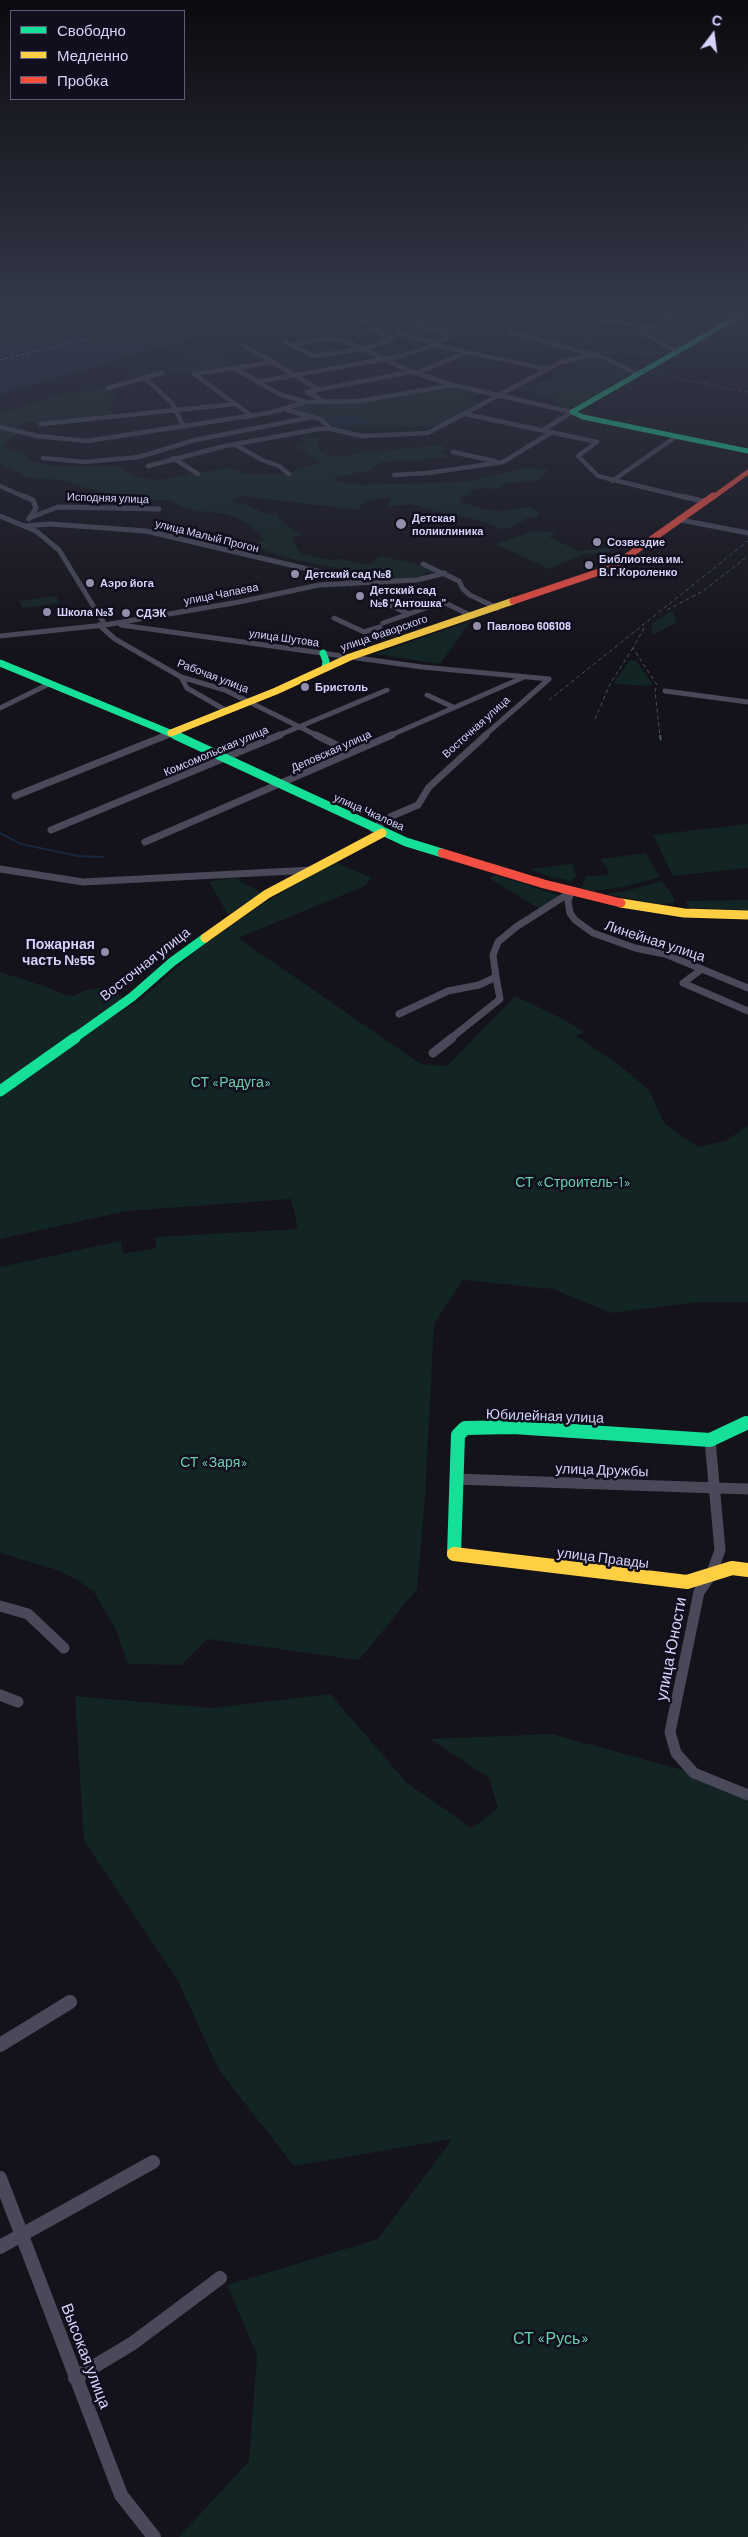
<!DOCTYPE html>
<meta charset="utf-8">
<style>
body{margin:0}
#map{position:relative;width:748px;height:2537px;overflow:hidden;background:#14121a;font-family:Barlow,sans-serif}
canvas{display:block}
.legend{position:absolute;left:10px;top:10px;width:175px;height:90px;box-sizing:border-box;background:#110f1e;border:1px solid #5f5d76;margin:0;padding:6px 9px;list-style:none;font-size:15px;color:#d5d3f9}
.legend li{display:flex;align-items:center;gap:10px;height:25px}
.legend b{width:25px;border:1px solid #5f5d76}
.north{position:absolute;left:688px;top:10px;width:50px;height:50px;-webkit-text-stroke:4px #110f1e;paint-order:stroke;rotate:15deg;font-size:14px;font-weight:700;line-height:20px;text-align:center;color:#d5d3f9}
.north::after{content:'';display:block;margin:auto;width:18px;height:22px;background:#d5d3f9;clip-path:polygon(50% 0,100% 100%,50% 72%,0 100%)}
</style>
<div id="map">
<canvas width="748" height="2537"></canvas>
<ul class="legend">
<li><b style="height:6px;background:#16e098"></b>Свободно</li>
<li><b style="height:6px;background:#ffcf43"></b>Медленно</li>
<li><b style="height:6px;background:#f24e42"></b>Пробка</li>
</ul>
<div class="north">С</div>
</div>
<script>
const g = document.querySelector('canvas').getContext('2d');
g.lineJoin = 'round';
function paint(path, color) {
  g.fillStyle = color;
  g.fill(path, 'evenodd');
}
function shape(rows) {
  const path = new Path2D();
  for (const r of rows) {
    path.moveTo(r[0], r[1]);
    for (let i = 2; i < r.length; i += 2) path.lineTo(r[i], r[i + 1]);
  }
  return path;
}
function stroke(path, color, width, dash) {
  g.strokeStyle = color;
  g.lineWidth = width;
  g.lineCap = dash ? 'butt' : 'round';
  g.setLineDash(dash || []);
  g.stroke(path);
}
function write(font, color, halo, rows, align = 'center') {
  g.font = font + ' Barlow,sans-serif';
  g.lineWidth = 5;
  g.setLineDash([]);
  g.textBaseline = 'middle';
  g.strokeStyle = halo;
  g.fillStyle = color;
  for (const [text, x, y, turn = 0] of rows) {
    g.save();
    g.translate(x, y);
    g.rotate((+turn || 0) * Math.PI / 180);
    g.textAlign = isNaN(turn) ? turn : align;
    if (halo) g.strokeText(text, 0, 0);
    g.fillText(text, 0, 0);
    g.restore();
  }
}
paint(shape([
 [0,310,97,310,11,329,0,323],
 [539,310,558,310,567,317,590,324,584,328,584,331,593,333,600,343,581,346,530,331,581,344,579,342,590,340,560,334,582,334,579,329,582,326,570,321,551,323,547,320,560,317,557,314,547,315,550,312,539,312],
 [330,312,329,322,306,330,299,335,289,333,273,336,225,350,214,356,225,360,226,365,189,374,163,373,109,388,117,395,108,403,115,405,109,410,113,416,38,424,34,421,18,424,18,427,26,429,20,431,5,426,18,433,2,445,6,449,23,453,32,462,55,466,117,466,136,477,157,480,229,468,246,474,288,474,299,469,322,463,296,446,308,444,299,438,308,437,319,438,317,443,320,452,329,457,441,445,444,446,439,453,452,457,381,462,369,471,335,477,334,481,358,485,463,482,526,468,543,469,549,470,536,481,506,483,498,489,481,488,472,490,471,494,460,497,461,502,486,510,502,511,531,507,540,514,536,517,529,517,511,528,502,529,475,519,449,515,411,504,386,507,391,499,382,498,365,501,358,510,243,496,232,501,252,507,266,514,276,513,286,525,303,535,291,537,300,553,330,560,342,559,369,565,380,556,414,563,438,572,427,573,424,574,427,576,423,577,358,583,351,579,358,572,296,560,267,552,256,543,265,540,260,537,261,533,252,529,246,522,226,514,193,510,178,505,170,500,125,501,119,497,60,480,29,478,0,464,0,414,61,394,110,387,136,377,131,375,127,370,132,368,160,371,177,364,205,362,177,356,210,354],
 [402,313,449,323,470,330,478,338,454,335,454,333,378,315],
 [676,314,723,323,677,349,648,333,652,327,663,324],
 [592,356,630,374,570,409,553,405,564,405,552,402,557,398,543,396,537,399,524,396,535,397,541,394,515,388,522,384,534,387,578,364,568,361],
 [453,386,482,393,470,400,483,403,439,426,334,428,322,419,311,414,290,410,308,403,339,403],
 [534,531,554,532,555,533,549,537,578,551,615,547,607,553,585,554,549,569,496,544],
 [56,596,60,603,23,608,19,601],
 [672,611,677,622,653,635,651,624],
 [471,621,440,664,375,654],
 [629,661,636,661,653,684,650,686,613,684],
 [748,824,748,868,673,876,653,835],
 [646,853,660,877,623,887,593,891,581,888,586,876,607,875,609,870,600,859],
 [335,862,372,878,365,886,238,938,421,1064,447,1066,515,996,565,1020,584,1032,576,1036,618,1064,649,1090,664,1123,698,1147,726,1141,748,1125,748,1302,698,1302,611,1313,553,1289,463,1280,434,1324,425,1497,417,1589,359,1660,207,1639,181,1665,128,1664,116,1630,94,1592,76,1579,57,1570,0,1553,0,1267,121,1241,123,1254,156,1248,155,1237,298,1229,291,1199,126,1211,0,1239,0,1095,95,1028,141,999,198,949,261,905],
 [572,864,576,876,572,881,551,877,529,869],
 [494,875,516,881,560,896,540,909,490,879],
 [235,878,262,893,228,915,209,881],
 [662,881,674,898,674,902,670,903,659,904,605,894,626,891],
 [748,900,748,910,689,908,685,901],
 [0,972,47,987,62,994,74,996,84,991,98,988,105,988,126,998,0,1086],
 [330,1694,407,1783,472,1828,498,1808,489,1778,430,1739,552,1734,694,1773,748,1795,748,2537,179,2537,249,2461,257,2355,227,2285,378,2239,452,2139,294,2166,219,2070,177,1979,84,1841,75,1696,212,1708]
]), '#132424');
paint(shape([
 [97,310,291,310,0,394,0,332],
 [351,415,363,418,368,424,346,425,332,421,336,417]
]), '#16273e');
stroke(shape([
 [0,323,13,330],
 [0,433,2,434,0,437],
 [0,458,22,467,92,479,125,489,185,489]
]), '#16273e', 1);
stroke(shape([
 [0,833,21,844,78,856,103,857]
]), '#16273e', 2);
stroke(shape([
 [0,360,103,335,161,318,171,310]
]), '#6fb8ea', 1, [3, 2.5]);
stroke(shape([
 [607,310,597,319,650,327],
 [365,321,381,334,393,339],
 [509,332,602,357,637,374],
 [399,334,435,343],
 [285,342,315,356,362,349,393,339],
 [433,345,547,369],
 [245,346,318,389],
 [297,347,296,345,300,343,329,338,350,343,412,372,453,385,572,412],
 [676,351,642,333,680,310],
 [234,368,279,394,306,402],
 [417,373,467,352],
 [194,374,274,362],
 [194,374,252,416],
 [145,378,172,403,184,427],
 [257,382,402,356,433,345,452,334,414,324],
 [108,388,162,373],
 [324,401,307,392,410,372],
 [287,410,320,419,331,429],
 [465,414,597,442,578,456,598,476,688,498],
 [41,424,235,404],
 [0,427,37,436,87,441,268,413,307,402,359,401,453,385],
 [543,430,572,412],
 [234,444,262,460,279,466,289,474],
 [453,452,495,461],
 [43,458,85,462,139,457,195,440,313,417],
 [173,458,198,474],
 [148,466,225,446,318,429,331,429,362,436,428,433,561,362,594,355],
 [394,475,428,473,503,462,552,432],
 [612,481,677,436],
 [0,486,27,498]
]), '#4a495a', 4.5);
stroke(shape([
 [24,496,33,500,36,508,29,519],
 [682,496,706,502],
 [0,516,36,531,59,550,105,625],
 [29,518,58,507,159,509],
 [681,520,748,533],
 [24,526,50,524,146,531,346,578,351,584],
 [423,564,459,581,463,589,470,595,497,608],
 [379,600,409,614],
 [334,618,364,632,380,627],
 [383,623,443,602,472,616],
 [99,625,115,639,181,677,225,690,318,736],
 [121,625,422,667,549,679],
 [0,636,105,625,239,602,319,585,417,580,445,573],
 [181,677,187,688,227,711],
 [665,691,748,702],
 [427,695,453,707],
 [0,708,49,684],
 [164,736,171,733],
 [277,736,387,690],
 [389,736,522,678],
 [484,736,549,679]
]), '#4a495a', 5);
stroke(shape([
 [316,735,351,752],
 [15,796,167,735],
 [373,829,392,816,418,805,429,787,486,735],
 [51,830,280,735],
 [145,842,392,735],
 [0,869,83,882,312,870],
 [571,892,568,901,570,913,575,920,593,933,635,948,665,954,748,988],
 [702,969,683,983,748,1011],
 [399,1014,448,991,479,985,496,977,493,955,498,942,516,927,571,892],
 [450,1039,500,999,496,977]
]), '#4a495a', 7);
stroke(shape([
 [433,1053,452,1038]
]), '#4a495a', 9);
stroke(shape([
 [710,1440,720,1550,711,1575,699,1592,670,1732,676,1753,694,1773,748,1795],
 [455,1479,748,1489],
 [0,1606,28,1614,64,1648],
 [0,1695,18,1702]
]), '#4a495a', 11);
stroke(shape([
 [0,2045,70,2002],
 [0,2178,121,2495,154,2537],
 [0,2247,153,2162],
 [75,2378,133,2343,220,2278]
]), '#4a495a', 14);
stroke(shape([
 [748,311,572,412,583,417,748,451]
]), '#16e098', 5);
stroke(shape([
 [323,653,326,661,325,668],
 [0,663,177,736]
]), '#16e098', 7);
stroke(shape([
 [175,735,406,842,442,853],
 [73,1039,132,997,172,962,205,938]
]), '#16e098', 9);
stroke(shape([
 [0,1091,75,1038],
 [743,1424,748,1422]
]), '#16e098', 11);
stroke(shape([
 [454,1554,458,1435,465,1428,513,1427,710,1440,746,1423]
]), '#16e098', 14);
stroke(shape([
 [171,733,276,691,350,657,513,601]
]), '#ffcf43', 7);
stroke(shape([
 [621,903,684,913,748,915],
 [205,938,267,894,382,833]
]), '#ffcf43', 9);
stroke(shape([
 [454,1554,687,1582,732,1568,748,1570]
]), '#ffcf43', 14);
stroke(shape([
 [712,498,748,472]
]), '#f24e42', 5);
stroke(shape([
 [513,601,611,568,713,496]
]), '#f24e42', 7);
stroke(shape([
 [442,853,544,884,621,903]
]), '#f24e42', 9);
stroke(shape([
 [489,322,571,343,641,371,748,392],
 [605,352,669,353,690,348,729,329,748,323],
 [667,610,703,591,748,556],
 [644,628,633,648,657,685,655,691,660,736],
 [549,700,748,541],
 [595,719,610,684,633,648]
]), '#445560', 1, [4, 3]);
stroke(shape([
 [660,735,661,742]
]), '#445560', 2, [5.5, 5]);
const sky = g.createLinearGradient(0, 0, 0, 665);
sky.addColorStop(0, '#0b0a0e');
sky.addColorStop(0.47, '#343949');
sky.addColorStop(1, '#34394900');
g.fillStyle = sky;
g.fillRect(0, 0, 748, 665);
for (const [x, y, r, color] of [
 [401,524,6,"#918fab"],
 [597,542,5,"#918fab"],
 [589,565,5,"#918fab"],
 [295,574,5,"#918fab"],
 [90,583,5,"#918fab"],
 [360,596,5,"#918fab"],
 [47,612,5,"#918fab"],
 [126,613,5,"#918fab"],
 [477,626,5,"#918fab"],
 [305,687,5,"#918fab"],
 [105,952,5,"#918fab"]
]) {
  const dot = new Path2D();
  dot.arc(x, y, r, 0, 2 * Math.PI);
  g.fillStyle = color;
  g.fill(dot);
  stroke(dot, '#110f1e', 2);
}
write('11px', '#d5d3f9', '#110f1e', [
 ["Исподняя улица",108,498,2],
 ["улица Малый Прогон",207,536,14],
 ["улица Чапаева",221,594,-11],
 ["улица Фаворского",384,633,-19],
 ["улица Шутова",284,638,8],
 ["Рабочая улица",213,676,21],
 ["Восточная улица",476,727,-42],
 ["Комсомольская улица",216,751,-23],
 ["Деповская улица",331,751,-24],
 ["улица Чкалова",369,812,24]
]);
write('bold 11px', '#d5d3f9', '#110f1e', [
 ["Детская",412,518],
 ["поликлиника",412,531],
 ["Созвездие",607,542],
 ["Библиотека им.",599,559],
 ["В.Г.Короленко",599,572],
 ["Детский сад №8",305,574],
 ["Аэро йога",100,583],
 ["Детский сад",370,590],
 ["№6 \"Антошка\"",370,603],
 ["Школа №3",57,612],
 ["СДЭК",136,613],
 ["Павлово 606108",487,626],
 ["Бристоль",315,687]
], 'left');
write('14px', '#d5d3f9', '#110f1e', [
 ["Линейная улица",655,941,18],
 ["Восточная улица",145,964,-38],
 ["Юбилейная улица",545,1416,2],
 ["улица Дружбы",602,1470,2],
 ["улица Правды",603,1558,7]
]);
write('bold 14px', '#d5d3f9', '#110f1e', [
 ["Пожарная",95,944],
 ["часть №55",95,960]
], 'right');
write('14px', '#69ceb0', '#110f1e', [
 ["СТ «Радуга»",231,1082],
 ["СТ «Строитель-1»",573,1182],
 ["СТ «Заря»",214,1462]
]);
write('16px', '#d5d3f9', '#110f1e', [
 ["улица Юности",671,1649,-79],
 ["Высокая улица",86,2356,69]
]);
write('16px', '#69ceb0', '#110f1e', [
 ["СТ «Русь»",551,2339]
]);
</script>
